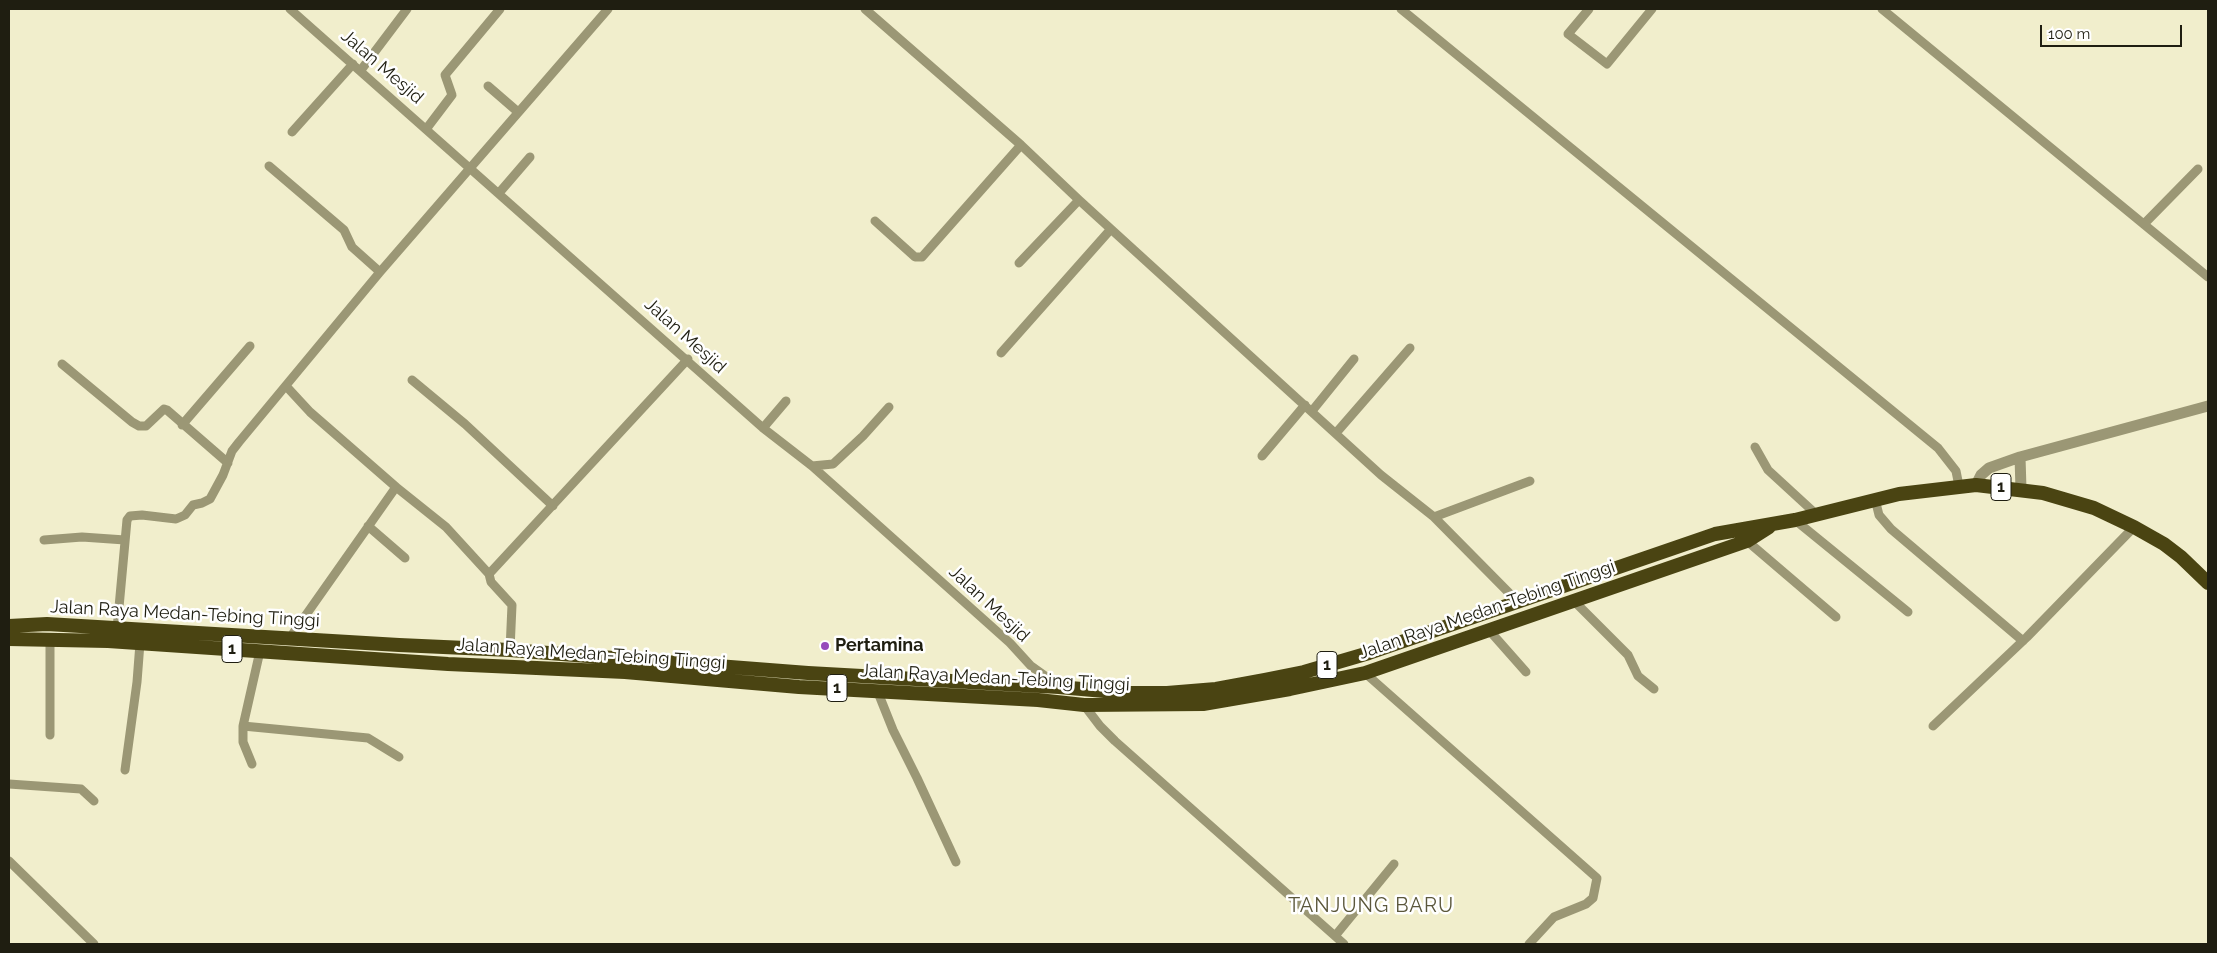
<!DOCTYPE html>
<style>
body{margin:0}
#map{position:relative;width:2217px;height:953px;overflow:hidden;background:#f1eecc;font-family:Raleway,sans-serif}
canvas{display:block}
.frame{position:absolute;inset:0;border:10px solid #1f1e11;pointer-events:none}
.scale{position:absolute;left:2040px;top:25px;width:142px;height:22px;box-sizing:border-box;border:2px solid #1f1e11;border-top:0;padding-left:6px;font-size:15px;line-height:18px;white-space:nowrap;color:#1f1e11;-webkit-text-stroke:4px #fff;paint-order:stroke}
</style>
<div id="map">
<canvas width="2217" height="953"></canvas>
<div class="frame"></div>
<div class="scale">100 m</div>
</div>
<script>
const g = document.querySelector('canvas').getContext('2d');
g.lineJoin = 'round';
function shape(rows) {
  const path = new Path2D();
  for (const r of rows) {
    path.moveTo(r[0], r[1]);
    for (let i = 2; i < r.length; i += 2) path.lineTo(r[i], r[i + 1]);
  }
  return path;
}
function stroke(path, color, width, dash) {
  g.strokeStyle = color;
  g.lineWidth = width;
  g.lineCap = dash ? 'butt' : 'round';
  g.setLineDash(dash || []);
  g.stroke(path);
}
function write(font, color, halo, rows, align = 'center') {
  g.font = font + ' Raleway,sans-serif';
  g.lineWidth = 5;
  g.setLineDash([]);
  g.textBaseline = 'middle';
  g.strokeStyle = halo;
  g.fillStyle = color;
  for (const [text, x, y, turn = 0] of rows) {
    g.save();
    g.translate(x, y);
    g.rotate((+turn || 0) * Math.PI / 180);
    g.textAlign = isNaN(turn) ? turn : align;
    if (halo) g.strokeText(text, 0, 0);
    g.fillText(text, 0, 0);
    g.restore();
  }
}
stroke(shape([
 [290,9,763,428,812,466,1010,643,1031,666,1059,686],
 [865,9,1021,145,1079,200,1381,475,1434,517,1518,602],
 [1401,9,1938,448,1956,471,1959,486],
 [1589,9,1568,34,1607,64,1652,9],
 [1882,9,2208,277],
 [361,70,407,9],
 [488,86,518,112],
 [427,128,452,95,445,75,500,9],
 [292,132,353,64],
 [269,166,344,230,352,247,380,272],
 [499,193,530,157],
 [875,221,915,257,922,257,1021,145],
 [2144,224,2198,169],
 [1019,263,1079,200],
 [1001,353,1111,229],
 [62,364,132,422,139,426,146,426,164,409,167,410,228,463],
 [412,380,465,424,553,506],
 [286,386,310,412,396,487,289,639],
 [1312,411,1354,359],
 [182,425,250,346],
 [763,428,786,401],
 [1336,433,1410,348],
 [1755,447,1768,470,1817,515],
 [1262,456,1305,405],
 [812,466,833,464,863,436,889,407],
 [396,487,446,527,489,574,491,582,512,605,510,650],
 [1875,499,1879,515,1891,529,2023,641],
 [1434,517,1530,481],
 [1795,520,1908,612],
 [368,526,405,558],
 [44,540,82,537,125,540],
 [1747,541,1836,617],
 [489,574,688,359],
 [1574,601,1628,655,1638,676,1654,689],
 [117,629,127,520,130,516,142,515,176,519,185,515,193,505,202,503,210,499,223,475,232,451,239,442,380,272,608,9],
 [1488,629,1526,672],
 [260,651,243,726,368,738,399,757],
 [1365,673,1597,878,1593,898,1586,904,1554,917,1529,944],
 [877,690,893,730,917,778,956,862],
 [1084,705,1100,726,1115,741,1344,944],
 [243,726,243,742,252,764],
 [1933,726,2027,637,2134,527],
 [50,735,50,639],
 [125,770,137,682,140,643],
 [9,784,81,789,94,801],
 [9,861,94,944],
 [1335,936,1394,864]
]), '#9b9775', 9);
stroke(shape([
 [2020,457,2021,489],
 [1976,485,1981,475,1989,468,2020,457,2208,406]
]), '#9b9775', 11);
stroke(shape([
 [9,626,47,624,399,645,510,650,808,673,1059,687,1127,693,1167,693,1216,689,1265,680,1304,672,1369,653,1715,534,1795,520,1899,494,1976,485,2043,493,2094,508,2134,527,2164,544,2181,557,2208,583],
 [9,639,108,641,448,664,625,672,799,687,1038,700,1084,705,1203,704,1290,689,1365,673,1747,541,1769,527]
]), '#4a4412', 14);
for (const [x, y, r, color] of [
 [825,646,5,"#964abc"]
]) {
  const dot = new Path2D();
  dot.arc(x, y, r, 0, 2 * Math.PI);
  g.fillStyle = color;
  g.fill(dot);
  stroke(dot, '#fff', 2);
}
for (const [x, y, w] of [
 [2001,487,20],
 [232,649,20],
 [1327,665,20],
 [837,688,20]
]) {
  const box = new Path2D();
  box.roundRect(x - w / 2, y - 13.5, w, 27, 4);
  g.fillStyle = '#fff';
  g.fill(box);
  stroke(box, '#1f1e11', 1);
}
write('bold 16px', '#1f1e11', null, [
 ["1",2001,487],
 ["1",232,649],
 ["1",1327,665],
 ["1",837,688]
]);
write('18px', '#1f1e11', '#fff', [
 ["Jalan Mesjid",382,67,41],
 ["Jalan Mesjid",685,336,42],
 ["Jalan Mesjid",989,604,43],
 ["Jalan Raya Medan-Tebing Tinggi",1487,610,-19],
 ["Jalan Raya Medan-Tebing Tinggi",185,614,3],
 ["Jalan Raya Medan-Tebing Tinggi",591,654,4],
 ["Jalan Raya Medan-Tebing Tinggi",995,678,3]
]);
write('bold 18px', '#1f1e11', '#fff', [
 ["Pertamina",835,646]
], 'left');
g.letterSpacing = '1px';
write('20px', '#5b573b', '#fff', [
 ["TANJUNG BARU",1371,906]
]);
g.letterSpacing = '0px';
</script>
